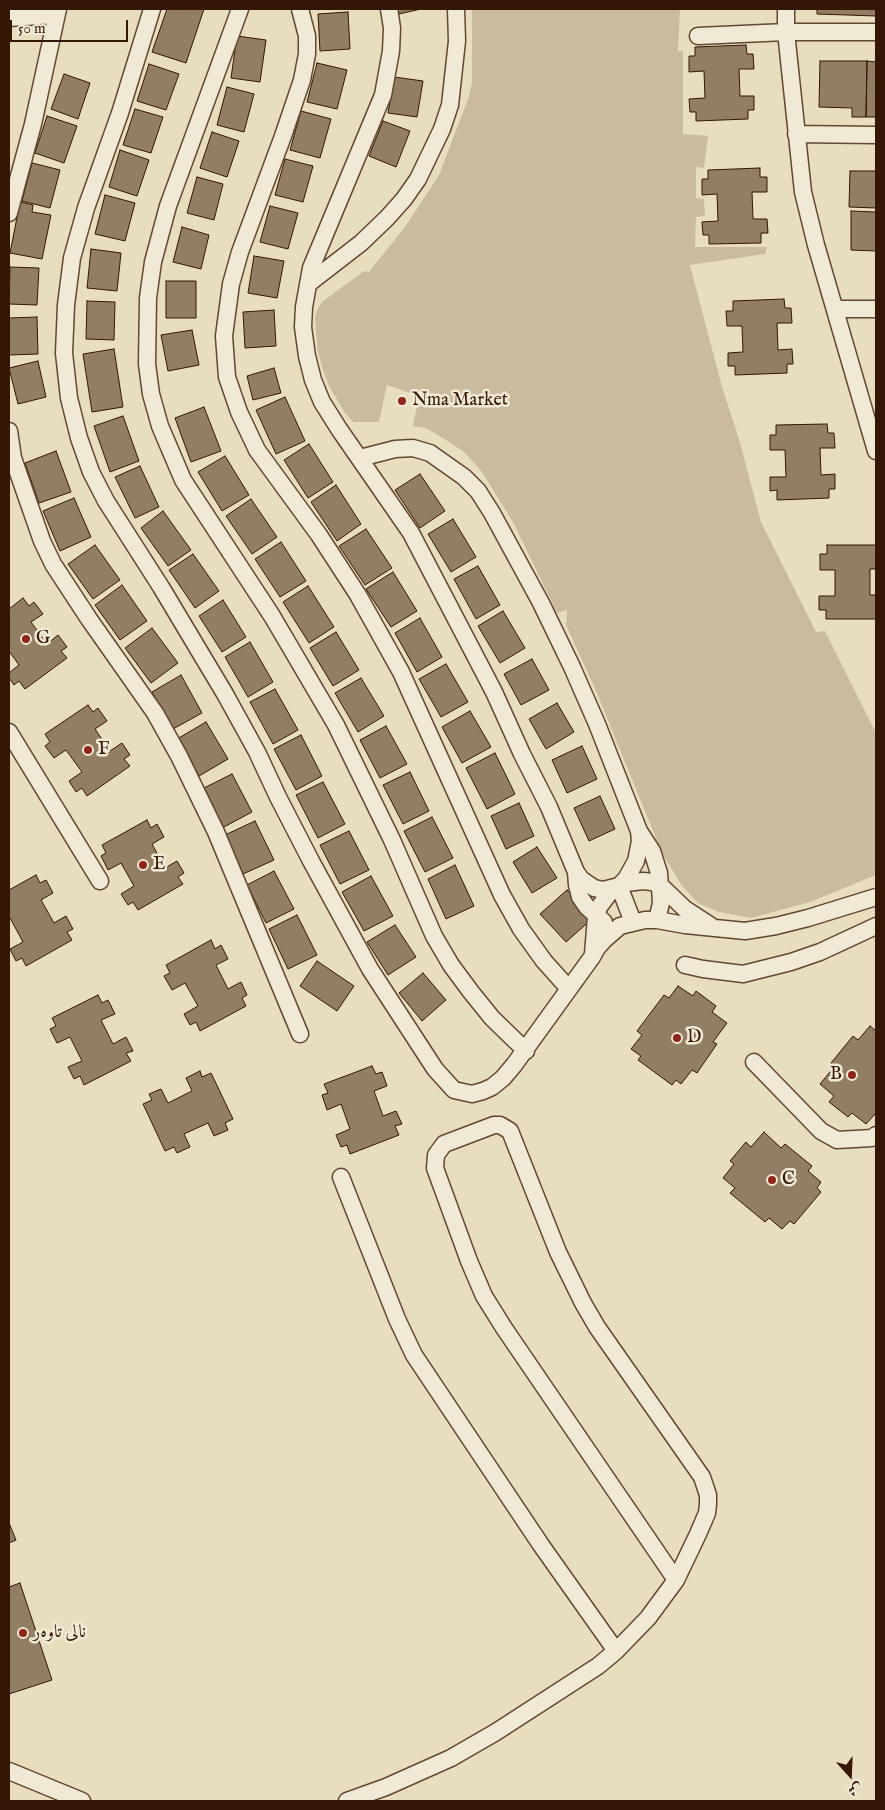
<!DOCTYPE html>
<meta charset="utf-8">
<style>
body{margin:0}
#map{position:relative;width:885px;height:1810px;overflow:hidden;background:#e8ddbf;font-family:"IM FELL English",Amiri,serif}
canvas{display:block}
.frame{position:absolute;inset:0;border:10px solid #351503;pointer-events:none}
.north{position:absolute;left:825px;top:1750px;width:50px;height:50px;-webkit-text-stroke:4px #f0e9d5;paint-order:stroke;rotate:160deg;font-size:14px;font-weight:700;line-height:20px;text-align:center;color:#351503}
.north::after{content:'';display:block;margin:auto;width:18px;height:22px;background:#351503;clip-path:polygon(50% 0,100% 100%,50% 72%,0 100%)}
.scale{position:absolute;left:10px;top:20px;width:118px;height:22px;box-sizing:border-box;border:2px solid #351503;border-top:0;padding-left:6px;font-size:15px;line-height:18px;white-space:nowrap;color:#351503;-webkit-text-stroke:4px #f0e9d5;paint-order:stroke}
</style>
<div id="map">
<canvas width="885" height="1810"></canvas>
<div class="frame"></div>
<div class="north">ش</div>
<div class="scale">50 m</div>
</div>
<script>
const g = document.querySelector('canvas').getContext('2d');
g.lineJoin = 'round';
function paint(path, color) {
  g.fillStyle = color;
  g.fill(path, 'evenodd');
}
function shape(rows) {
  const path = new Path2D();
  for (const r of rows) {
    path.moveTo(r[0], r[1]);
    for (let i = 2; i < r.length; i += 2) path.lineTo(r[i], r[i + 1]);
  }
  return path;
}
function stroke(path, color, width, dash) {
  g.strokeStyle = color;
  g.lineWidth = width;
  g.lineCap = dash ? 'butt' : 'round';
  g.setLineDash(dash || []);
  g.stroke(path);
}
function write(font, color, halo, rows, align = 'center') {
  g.font = font + ' "IM FELL English",Amiri,serif';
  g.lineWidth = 5;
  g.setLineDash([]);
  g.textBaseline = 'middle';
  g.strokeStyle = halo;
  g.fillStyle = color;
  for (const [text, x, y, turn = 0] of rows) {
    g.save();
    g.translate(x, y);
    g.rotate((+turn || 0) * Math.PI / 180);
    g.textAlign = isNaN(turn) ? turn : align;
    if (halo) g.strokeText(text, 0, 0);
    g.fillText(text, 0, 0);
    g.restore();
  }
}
paint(shape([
 [472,9,680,9,678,51,683,51,683,134,708,136,704,168,696,167,696,198,704,199,705,216,696,217,695,247,767,247,765,254,690,265,691,269,722,387,739,439,761,522,816,632,825,631,876,733,876,875,810,902,751,918,719,912,698,903,682,886,662,853,596,691,566,625,567,610,557,613,514,524,482,472,464,452,446,440,426,428,413,426,419,396,387,385,379,422,353,422,345,413,329,386,323,370,318,352,316,332,315,317,318,308,322,302,364,271,369,272,405,227,439,175,468,99,472,83]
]), '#cabb9f');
const building = shape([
 [167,9,204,9,186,63,152,52,167,9],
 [398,9,421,9,399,14,398,9],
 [817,9,876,9,876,16,817,14,817,9],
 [348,12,350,49,320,51,318,14,348,12],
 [237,36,266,40,260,82,231,78,237,36],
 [746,45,747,54,753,54,754,69,739,69,740,96,754,96,754,110,748,110,748,119,696,121,696,112,690,112,689,99,705,98,704,71,689,72,689,56,695,56,695,47,746,45],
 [820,61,867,61,866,117,852,117,852,108,819,107,820,61],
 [867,61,876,62,876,117,866,117,867,61],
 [317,63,347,70,337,109,307,102,317,63],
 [149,64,179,74,166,110,137,101,149,64],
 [64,74,90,83,78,119,51,109,64,74],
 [394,77,423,81,417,117,388,113,394,77],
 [227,87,254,94,244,132,217,125,227,87],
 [135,109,163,117,151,153,123,145,135,109],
 [301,111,331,119,320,158,290,150,301,111],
 [47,116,77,126,64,163,35,153,47,116],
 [383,121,410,131,396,167,369,156,383,121],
 [212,132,239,141,227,177,200,168,212,132],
 [120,150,149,160,137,196,109,187,120,150],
 [285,159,313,166,303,202,275,195,285,159],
 [32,163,60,170,50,208,22,201,32,163],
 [760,168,760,177,767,177,767,192,752,192,753,219,767,219,768,233,761,233,761,243,709,244,709,235,703,235,702,222,718,221,717,194,702,195,702,179,708,179,708,170,760,168],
 [850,171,876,171,876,208,849,207,850,171],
 [197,177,223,184,214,220,187,213,197,177],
 [105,195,135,203,125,241,95,234,105,195],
 [20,202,33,205,32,212,51,215,42,259,10,253,20,202],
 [270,206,298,213,288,249,260,242,270,206],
 [851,211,876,212,876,251,851,250,851,211],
 [182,227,209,235,201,269,173,262,182,227],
 [91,249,121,253,117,291,87,288,91,249],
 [254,256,284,261,277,298,248,293,254,256],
 [10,267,39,268,37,305,9,304,10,267],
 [166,281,196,281,196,318,166,318,166,281],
 [784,299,785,308,791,308,792,323,777,323,778,350,792,349,793,364,787,364,787,373,735,375,735,366,728,366,728,353,743,352,742,326,727,326,726,311,733,311,733,301,784,299],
 [87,301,115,302,114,340,86,339,87,301],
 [274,310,276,346,245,348,243,312,274,310],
 [37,317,38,354,9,355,9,318,37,317],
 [192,330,199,365,168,371,161,335,192,330],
 [114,349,123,407,92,412,83,354,114,349],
 [38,361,46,397,18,404,9,368,38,361],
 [274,368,281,393,253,400,247,376,274,368],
 [285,397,305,441,276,454,256,410,285,397],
 [204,407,221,451,191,462,175,418,204,407],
 [123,416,139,461,110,472,94,426,123,416],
 [827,424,828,433,834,433,835,448,820,448,821,475,835,474,835,489,829,489,829,498,777,500,777,490,770,491,770,477,786,477,785,450,770,450,770,435,776,435,776,425,827,424],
 [309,444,333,482,308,498,284,460,309,444],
 [56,451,71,492,39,503,25,463,56,451],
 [225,456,249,495,222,511,198,472,225,456],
 [140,466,159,507,135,518,115,477,140,466],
 [420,474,445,511,420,528,395,490,420,474],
 [336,485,361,524,337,541,311,502,336,485],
 [74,498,91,537,60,551,43,511,74,498],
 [251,499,277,537,252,554,226,516,251,499],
 [163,511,191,550,168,566,141,528,163,511],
 [453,519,476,557,451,572,428,534,453,519],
 [366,529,392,568,365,585,339,546,366,529],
 [281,542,306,581,280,597,255,559,281,542],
 [95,545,120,580,93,599,68,564,95,545],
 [827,545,876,545,876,569,870,569,870,595,876,595,876,619,826,619,826,610,819,610,819,596,835,596,835,570,820,570,820,554,827,554,827,545],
 [193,554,219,591,195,608,169,570,193,554],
 [478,566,500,605,476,619,454,579,478,566],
 [393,572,417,611,391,627,366,589,393,572],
 [122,585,147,621,120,640,95,605,122,585],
 [308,586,334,627,309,643,283,602,308,586],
 [23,598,29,606,34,602,43,614,31,622,47,644,58,635,67,647,61,651,67,658,25,689,19,681,14,685,9,678,9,673,19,665,9,651,9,609,23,598],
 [223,600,246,637,222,652,199,616,223,600],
 [503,611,525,648,500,663,478,626,503,611],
 [420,618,442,657,417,672,395,633,420,618],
 [152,628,178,663,151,683,125,648,152,628],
 [336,632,359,670,333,686,310,648,336,632],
 [250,642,273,682,248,697,225,657,250,642],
 [532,659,549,690,521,705,504,674,532,659],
 [446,664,468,702,441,717,419,679,446,664],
 [181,675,202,713,173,729,152,692,181,675],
 [361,678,384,716,358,732,335,693,361,678],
 [275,689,298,730,273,744,250,702,275,689],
 [557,703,574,732,546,749,529,719,557,703],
 [88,705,93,712,98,708,107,721,95,729,110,751,122,743,130,755,124,759,130,766,87,796,82,788,76,792,69,781,82,772,66,750,54,758,45,746,50,742,45,734,88,705],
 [470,711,491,747,462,763,442,727,470,711],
 [206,722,228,759,199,776,177,739,206,722],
 [386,726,407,764,380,778,360,740,386,726],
 [301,735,322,776,296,790,274,749,301,735],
 [582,746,597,779,567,793,552,760,582,746],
 [495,753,515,794,487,809,466,768,495,753],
 [410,772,429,811,403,824,383,785,410,772],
 [232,774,252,812,222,828,202,789,232,774],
 [323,782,345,824,318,838,296,795,323,782],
 [600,796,615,829,589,841,574,808,600,796],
 [519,803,534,836,506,849,491,816,519,803],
 [432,817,453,858,425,872,404,831,432,817],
 [147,820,151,828,157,824,164,837,152,844,165,868,177,861,184,873,178,877,183,884,138,910,133,902,128,905,121,894,134,886,121,863,108,870,101,856,106,853,102,845,147,820],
 [255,821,274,860,243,874,225,835,255,821],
 [349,831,369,870,340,884,320,845,349,831],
 [537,847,557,878,532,893,513,862,537,847],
 [455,865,474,906,446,919,428,879,455,865],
 [274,871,294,909,266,923,247,885,274,871],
 [36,875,40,883,46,880,53,893,41,900,54,923,66,916,73,929,67,932,72,940,26,966,22,958,16,961,10,949,23,942,10,918,9,919,9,890,36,875],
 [371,876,393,916,364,931,342,892,371,876],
 [567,890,593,918,566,942,540,914,567,890],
 [297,915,317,955,288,969,269,929,297,915],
 [395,925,416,957,388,975,367,942,395,925],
 [211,940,215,949,221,945,228,959,216,965,228,989,241,982,247,995,242,998,246,1006,200,1031,196,1022,190,1025,184,1014,198,1006,185,983,172,990,164,976,170,973,166,965,211,940],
 [317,961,354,986,337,1011,300,986,317,961],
 [423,973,446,1000,422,1021,399,993,423,973],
 [678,986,693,996,696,991,716,1006,712,1012,727,1023,713,1042,717,1044,697,1073,692,1070,681,1084,676,1080,672,1085,638,1060,641,1056,631,1049,642,1035,637,1031,664,995,669,998,678,986],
 [98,995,102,1003,108,1000,115,1014,101,1020,113,1044,126,1037,133,1051,126,1053,131,1061,84,1085,80,1076,74,1079,68,1067,82,1061,70,1037,57,1043,50,1029,56,1026,52,1018,98,995],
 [870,1026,875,1030,876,1029,876,1113,866,1124,852,1113,848,1117,829,1102,834,1096,820,1084,835,1066,831,1063,853,1036,858,1040,870,1026],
 [372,1066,376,1074,382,1072,387,1086,374,1091,383,1116,396,1111,402,1124,395,1126,399,1135,350,1154,347,1145,341,1147,336,1135,350,1129,341,1104,327,1110,322,1095,328,1093,324,1084,372,1066],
 [200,1071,202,1077,211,1073,233,1119,225,1123,228,1130,214,1136,208,1123,184,1134,190,1147,177,1153,174,1147,165,1151,143,1104,152,1100,149,1094,161,1089,168,1103,192,1091,186,1078,200,1071],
 [764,1132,781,1148,785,1144,812,1166,808,1171,821,1182,817,1188,821,1192,794,1224,790,1221,782,1229,769,1218,765,1222,730,1193,735,1188,723,1178,734,1164,730,1161,746,1142,751,1147,764,1132],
 [9,1523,16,1540,9,1543,9,1523],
 [20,1583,52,1680,9,1694,9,1587,20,1583]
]);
paint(building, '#927d65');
stroke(building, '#351503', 1);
const minor = shape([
 [152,9,120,113,86,208,72,258,66,305,64,353,69,398,79,438,91,472,106,501,161,587,225,694,257,752,278,797,311,861,370,969,435,1069,454,1090,472,1094,483,1091,492,1087,503,1078,514,1065,592,957,597,948,604,940,620,926,645,920,657,920,685,925,745,931,776,926,808,918,876,897],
 [240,9,168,206,153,262,148,298,147,364,151,394,160,426,183,480,272,616,336,725,392,840,434,936,451,965,471,992,492,1018,526,1051],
 [300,9,307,36,307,54,302,80,283,136,240,252,231,284,224,336,227,377,239,412,257,450,319,535,358,595,401,672,502,895,521,929,544,961,569,989],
 [786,9,786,32,803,192,816,245,876,451],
 [9,18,55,15],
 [698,36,786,32,876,32],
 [796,134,876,135],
 [9,213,33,124,58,9],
 [308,284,361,243,387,218,404,199,418,179,442,129,450,105,457,41,456,9],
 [835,309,876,309],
 [9,431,13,458,42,541,53,564,89,619,155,713,179,756,216,832,300,1034],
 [360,458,395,449,413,448,430,453,464,477,478,491,492,513,541,603,572,667,597,724,639,831,640,841,636,861,626,879,619,886,603,890,594,888,581,879,576,872,549,807,522,754,494,692,411,533,339,429,322,402,313,380,307,356,303,327,304,307,311,268,383,95,391,51,392,28,389,9],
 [9,732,100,881],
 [639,831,652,851,659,873,661,903,657,920],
 [576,872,577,885,580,897,587,907,604,922],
 [619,886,633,922],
 [593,954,596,917,599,907,611,891,626,883,643,881,652,882,661,886,685,909,711,926],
 [685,965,703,969,743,974,791,962,820,952,876,926],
 [754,1062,821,1131,837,1140,872,1138,876,1135],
 [341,1177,397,1319,414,1355,541,1545,616,1651],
 [9,1771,82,1801],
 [347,1801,386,1787,451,1758,496,1732,598,1666,616,1651,648,1618,676,1580,698,1534,707,1513,708,1504,708,1495,702,1477,597,1327,583,1303,558,1252,510,1131,500,1125,494,1125,444,1144,436,1155,435,1168,469,1261,484,1296,504,1328,676,1580]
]);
stroke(minor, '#624732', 19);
stroke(minor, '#f0e9d5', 16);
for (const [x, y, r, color] of [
 [402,401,5,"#8f2418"],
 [26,639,5,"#8f2418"],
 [88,750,5,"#8f2418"],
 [143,865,5,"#8f2418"],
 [677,1038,5,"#8f2418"],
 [852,1075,5,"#8f2418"],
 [772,1180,5,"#8f2418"],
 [23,1633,5,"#8f2418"]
]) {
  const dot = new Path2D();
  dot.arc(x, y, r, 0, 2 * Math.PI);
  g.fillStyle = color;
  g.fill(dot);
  stroke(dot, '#f0e9d5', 2);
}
write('18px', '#351503', '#f0e9d5', [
 ["Nma Market",412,401],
 ["G",36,639],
 ["F",98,750],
 ["E",153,865],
 ["D",687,1038],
 ["B",842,1075,"right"],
 ["C",782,1180],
 ["نالی تاوەر",33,1633]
], 'left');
</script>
